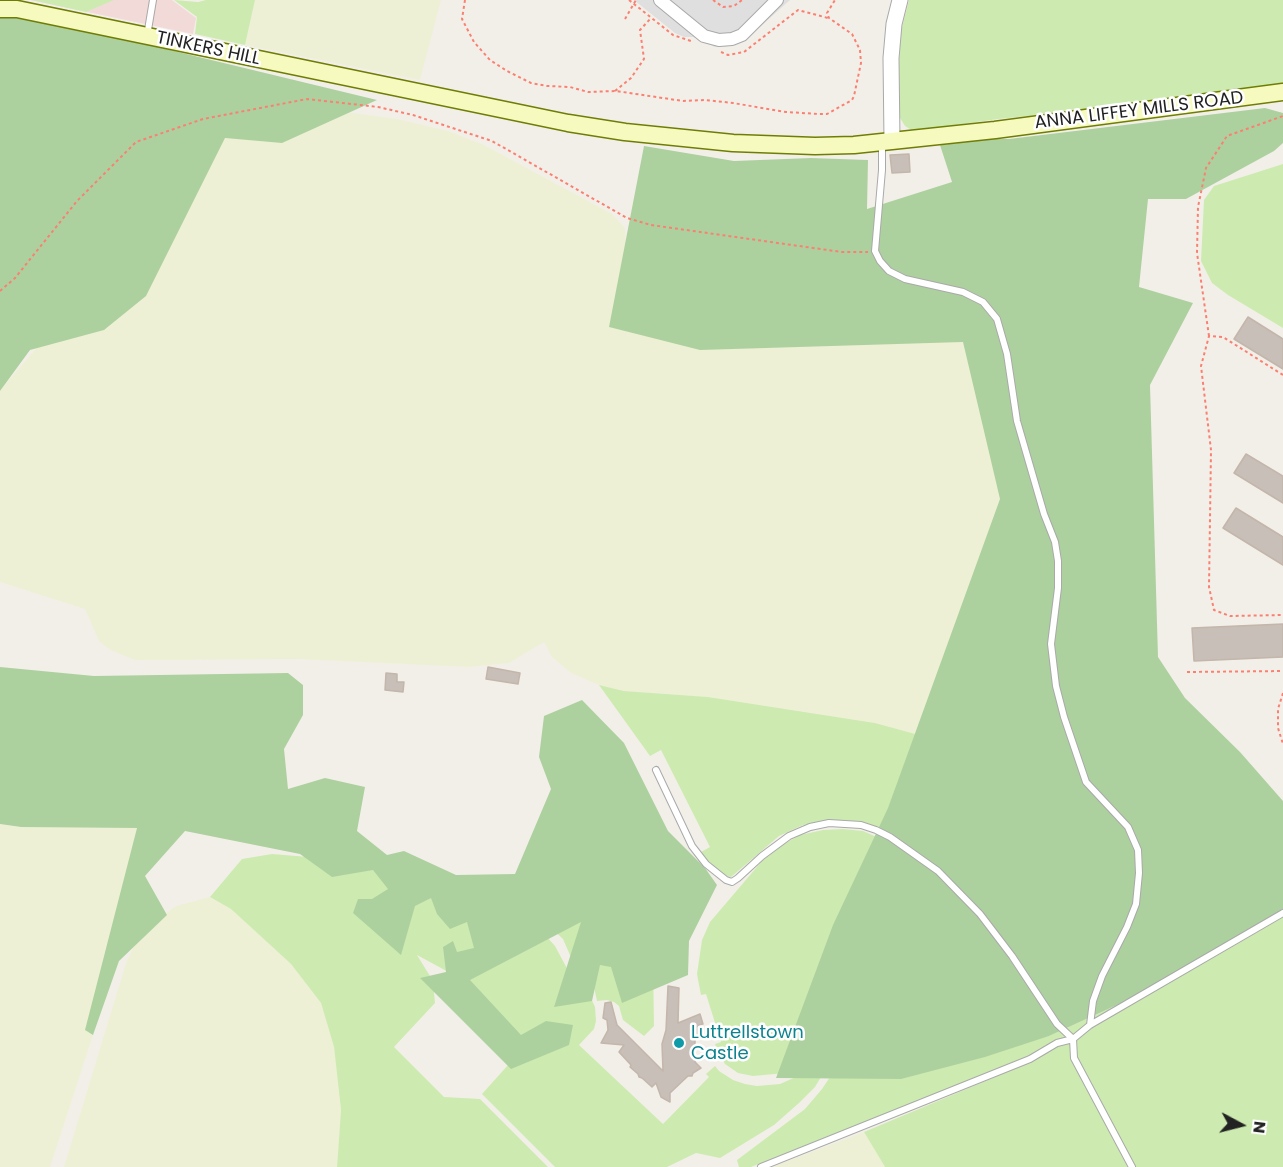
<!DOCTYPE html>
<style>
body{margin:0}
#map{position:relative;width:1283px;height:1167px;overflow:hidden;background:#f2efe9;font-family:Poppins,sans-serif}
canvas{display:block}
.north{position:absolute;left:1211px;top:1095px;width:60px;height:60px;-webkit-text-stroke:4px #fff;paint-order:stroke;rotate:97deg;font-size:16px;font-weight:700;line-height:24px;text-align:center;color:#222}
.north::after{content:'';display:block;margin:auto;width:21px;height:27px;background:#222;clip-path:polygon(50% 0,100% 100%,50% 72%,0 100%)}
</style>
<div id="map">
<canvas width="1283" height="1167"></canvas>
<div class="north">N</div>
</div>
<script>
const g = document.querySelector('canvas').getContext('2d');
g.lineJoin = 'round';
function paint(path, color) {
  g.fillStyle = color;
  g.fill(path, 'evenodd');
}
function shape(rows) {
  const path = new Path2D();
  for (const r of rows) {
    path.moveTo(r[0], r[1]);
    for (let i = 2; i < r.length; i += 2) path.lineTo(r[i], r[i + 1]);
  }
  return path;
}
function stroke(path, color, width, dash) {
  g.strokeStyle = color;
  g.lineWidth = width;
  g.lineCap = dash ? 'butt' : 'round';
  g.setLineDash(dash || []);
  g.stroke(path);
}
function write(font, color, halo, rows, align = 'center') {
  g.font = font + ' Poppins,sans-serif';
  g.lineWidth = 5;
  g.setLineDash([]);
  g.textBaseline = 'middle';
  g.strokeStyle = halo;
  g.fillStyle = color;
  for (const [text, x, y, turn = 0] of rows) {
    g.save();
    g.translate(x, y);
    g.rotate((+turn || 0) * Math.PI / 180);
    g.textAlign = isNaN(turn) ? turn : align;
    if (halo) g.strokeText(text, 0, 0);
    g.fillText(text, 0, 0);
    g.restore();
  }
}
paint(shape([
 [634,0,790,0,743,42,730,46,715,47,693,37,684,37,675,33]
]), '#e0dfdf');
paint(shape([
 [30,0,172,0,196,18,193,34]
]), '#f2dad9');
paint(shape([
 [255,0,441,0,420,80,245,45],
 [339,111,397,119,448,131,484,145,612,214,625,228,629,290,979,334,1016,501,919,735,875,723,708,697,624,691,599,685,571,673,552,657,544,642,509,663,469,667,298,659,135,660,110,650,99,641,85,609,0,582,0,390,216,143,237,126],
 [0,824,21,827,137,827,93,1035,50,1167,0,1167],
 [210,897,231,909,291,964,321,1003,334,1047,341,1110,337,1167,64,1167,126,963,140,933,176,906],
 [864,1132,885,1167,772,1167]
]), '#eef0d5');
paint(shape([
 [32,0,114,0,86,12],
 [174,0,198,2,206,0,255,0,245,45,195,34,197,17],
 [909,0,1283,0,1283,91,998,119,913,131,905,126,900,118,898,72,901,31],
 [1283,164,1283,328,1228,295,1212,283,1201,261,1204,200,1214,186],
 [599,685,624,691,708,697,875,723,919,735,887,832,872,825,855,821,833,821,803,825,779,836,731,877,722,875,711,866,701,852,710,847,661,750,650,756],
 [843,829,863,831,888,842,786,1073,753,1076,738,1073,725,1064,718,1053,715,1044,721,1042,706,994,701,995,697,974,702,940,710,922,762,861,784,844,800,835,823,830],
 [366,849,546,936,555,946,570,974,589,994,595,1007,596,1021,594,1029,579,1045,663,1124,709,1077,706,1074,715,1066,719,1071,733,1080,745,1084,757,1086,780,1084,830,1062,815,1087,799,1103,774,1125,720,1158,696,1153,667,1167,555,1167,482,1094,527,1044,452,974,417,955,433,981,435,1003,394,1047,444,1097,480,1099,548,1167,337,1167,341,1110,334,1047,321,1003,291,964,231,909,210,897,242,859,272,854,321,858],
 [561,900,653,963,654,1026,644,1036,623,1020,619,1006,614,1002,607,1000,597,1001,594,987,573,962,563,939,548,925],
 [1283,909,1283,1167,885,1167,864,1132,995,1077,992,1071,751,1167,739,1167,737,1160,805,1109,822,1089,834,1071,1049,1036,1128,1000]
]), '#cdebb0');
paint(shape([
 [25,15,377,100,282,143,225,138,146,296,104,330,30,350,0,391,0,18],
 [1265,108,1283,113,1283,143,1274,151,1186,199,1148,199,1139,287,1193,303,1150,385,1158,657,1185,698,1240,752,1283,801,1283,909,1128,1000,1049,1036,985,1057,901,1079,776,1078,833,925,888,808,1000,499,963,342,700,350,609,327,644,146,734,161,811,158,868,160,867,209,952,182,940,145,994,139,1009,139],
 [0,667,94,676,288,673,303,685,303,715,284,749,288,789,325,778,365,787,357,831,387,855,404,851,456,875,515,874,551,789,539,757,544,716,582,700,624,743,668,831,705,868,717,885,689,941,688,975,622,1003,611,967,600,965,592,1001,554,1007,581,922,470,980,521,1035,546,1021,573,1025,569,1045,511,1069,420,978,446,972,443,947,453,941,457,952,474,948,467,922,450,929,437,914,431,898,415,906,401,955,353,913,358,899,372,899,388,889,373,870,332,877,300,854,185,831,145,876,167,915,119,961,93,1035,85,1030,137,828,21,827,0,824]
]), '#add19e');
const building = shape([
 [909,154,910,172,892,173,890,155,909,154],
 [1248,317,1283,339,1283,369,1234,339,1248,317],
 [1246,454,1283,476,1283,503,1234,473,1246,454],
 [1236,508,1283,537,1283,565,1223,528,1236,508],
 [1283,624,1283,657,1194,661,1192,628,1283,624],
 [488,667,520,673,518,684,486,679,488,667],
 [386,673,397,674,397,682,404,682,403,692,385,690,386,673],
 [668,986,679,988,678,1023,700,1014,703,1024,699,1025,702,1034,695,1037,695,1062,701,1068,693,1073,692,1076,688,1076,670,1093,670,1102,661,1097,656,1083,652,1087,642,1078,639,1077,638,1074,630,1067,631,1065,619,1052,624,1045,601,1043,608,1030,607,1020,603,1018,605,1003,611,1002,617,1025,663,1071,662,1044,666,1030,668,986]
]);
paint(building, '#c7bfb8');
stroke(building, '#c4b6ab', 1.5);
const service = shape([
 [147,36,153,0],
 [882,143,882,170,875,251,880,261,889,271,905,279,963,292,983,302,997,319,1007,354,1017,421,1044,514,1055,542,1058,561,1058,588,1051,644,1056,686,1064,717,1086,782,1128,827,1138,850,1139,873,1136,904,1127,927,1102,976,1093,1001,1090,1025],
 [656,770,692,846,706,864,726,880,732,882,738,878,762,856,789,836,810,827,829,823,861,825,876,830,890,837,938,871,980,914,1012,956,1057,1024,1073,1039,1074,1058,1132,1167],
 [761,1167,1030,1059,1057,1043,1073,1039,1090,1025,1283,913]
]);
const minor = shape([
 [660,0,704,36,719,40,732,39,742,35,777,0]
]);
const tertiary = shape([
 [892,141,891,58,894,24,900,0]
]);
const secondary = shape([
 [0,9,17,9,568,123,625,132,733,143,815,146,854,145,995,130,1283,92]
]);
stroke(service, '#a9a9a9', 8);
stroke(minor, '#a9a9a9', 14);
stroke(tertiary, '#a9a9a9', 17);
stroke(secondary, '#707d05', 19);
stroke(shape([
 [465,0,462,19,474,42,490,60,507,71,531,83,547,86,570,87,588,92,616,91,683,101,705,100,733,103,786,112,819,114,827,114,852,100,854,96,861,63,860,50,852,34,829,18,827,13,835,0],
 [629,0,673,35,691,41],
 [713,0,723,7,734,6,742,0],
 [625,19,636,0],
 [721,52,728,55,744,52,798,10,828,18],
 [615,91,631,78,644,59,640,30,651,18],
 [0,291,15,278,77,201,136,142,203,119,307,99,378,107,413,115,492,141,627,218,651,225,792,245,842,252,868,252],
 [1209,336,1197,253,1198,207,1206,168,1227,136,1283,116],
 [1283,375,1223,337,1209,336,1201,366,1211,450,1209,587,1214,610,1230,616,1283,615],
 [1187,672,1283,671],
 [1283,693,1278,709,1278,728,1283,744]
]), '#fa8072', 2, [3, 3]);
stroke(service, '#fff', 6);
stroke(minor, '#fff', 12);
stroke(tertiary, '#fff', 15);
stroke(secondary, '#f7fabf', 16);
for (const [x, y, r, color] of [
 [679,1043,6,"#0f9aa8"]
]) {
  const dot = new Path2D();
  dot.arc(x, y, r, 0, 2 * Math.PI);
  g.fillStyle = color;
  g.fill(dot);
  stroke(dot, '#fff', 2);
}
write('18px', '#222', '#fff', [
 ["TINKERS HILL",208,49,12],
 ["ANNA LIFFEY MILLS ROAD",1139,111,-7]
]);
write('18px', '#0d838f', '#fff', [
 ["Luttrellstown",691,1033],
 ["Castle",691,1054]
], 'left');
</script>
